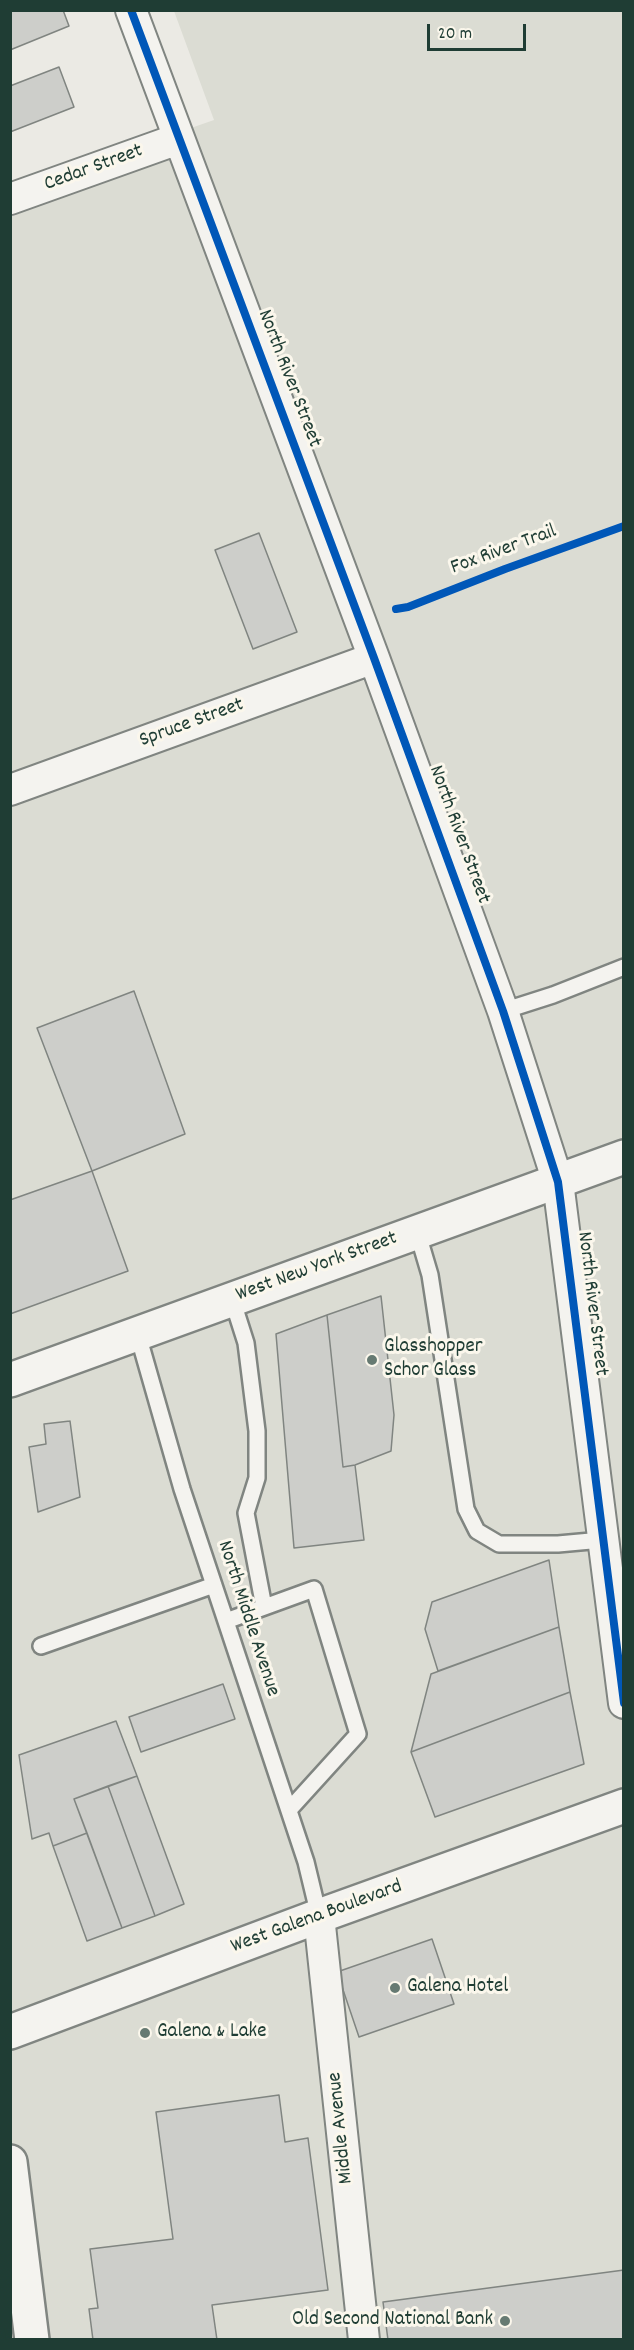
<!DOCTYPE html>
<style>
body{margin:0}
#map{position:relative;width:634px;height:2350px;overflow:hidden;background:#ebeae4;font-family:Dekko,sans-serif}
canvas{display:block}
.frame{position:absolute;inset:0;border:12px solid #1f3d34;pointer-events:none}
.scale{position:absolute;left:427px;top:24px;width:99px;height:27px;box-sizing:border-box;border:3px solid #1f3d34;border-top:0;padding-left:8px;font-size:18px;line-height:21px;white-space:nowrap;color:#1f3d34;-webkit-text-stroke:4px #fbf7ec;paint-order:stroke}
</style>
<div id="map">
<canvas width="634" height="2350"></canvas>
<div class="frame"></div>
<div class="scale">20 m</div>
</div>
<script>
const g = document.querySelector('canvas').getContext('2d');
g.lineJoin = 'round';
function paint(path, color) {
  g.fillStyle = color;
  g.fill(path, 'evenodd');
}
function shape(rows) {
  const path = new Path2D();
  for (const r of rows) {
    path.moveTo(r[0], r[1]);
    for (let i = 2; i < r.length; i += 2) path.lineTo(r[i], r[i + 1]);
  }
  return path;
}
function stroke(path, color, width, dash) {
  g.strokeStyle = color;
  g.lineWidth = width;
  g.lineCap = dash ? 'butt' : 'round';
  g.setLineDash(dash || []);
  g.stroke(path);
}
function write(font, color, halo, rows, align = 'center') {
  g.font = font + ' Dekko,sans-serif';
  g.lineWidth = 6;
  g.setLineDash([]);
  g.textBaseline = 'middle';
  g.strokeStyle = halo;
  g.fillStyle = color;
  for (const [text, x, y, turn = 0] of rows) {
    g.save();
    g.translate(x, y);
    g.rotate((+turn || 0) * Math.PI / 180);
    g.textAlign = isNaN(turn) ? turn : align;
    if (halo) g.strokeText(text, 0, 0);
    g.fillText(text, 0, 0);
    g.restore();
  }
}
paint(shape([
 [174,11,623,11,623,2339,11,2339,10,191,214,120]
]), '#dbdcd3');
const building = shape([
 [10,10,63,10,69,26,10,50,10,10],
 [59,67,74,107,10,132,10,86,59,67],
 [259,533,297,632,253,649,215,550,259,533],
 [134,991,185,1134,92,1171,37,1028,134,991],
 [92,1171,128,1271,10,1314,10,1200,92,1171],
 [381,1296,394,1415,391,1451,355,1465,343,1467,327,1315,381,1296],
 [327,1315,343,1467,355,1465,364,1540,294,1548,276,1334,327,1315],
 [70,1421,80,1497,38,1512,29,1447,46,1444,44,1424,70,1421],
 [549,1560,559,1627,438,1671,425,1629,432,1602,549,1560],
 [559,1627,570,1692,411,1752,431,1674,559,1627],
 [223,1684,235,1719,141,1752,129,1717,223,1684],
 [570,1692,584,1764,435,1817,411,1752,570,1692],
 [116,1721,137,1776,74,1799,87,1833,53,1846,49,1833,32,1839,19,1755,116,1721],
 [137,1776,184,1904,155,1916,108,1786,137,1776],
 [108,1786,155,1916,122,1928,74,1799,108,1786],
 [87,1833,122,1928,87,1941,53,1846,87,1833],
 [432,1939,454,2004,359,2037,337,1972,432,1939],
 [279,2095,285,2142,308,2138,328,2290,212,2305,217,2340,93,2340,89,2309,98,2308,90,2249,173,2239,156,2112,279,2095],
 [624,2270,624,2340,388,2340,383,2302,624,2270]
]);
paint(building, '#cdceca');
stroke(building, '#808581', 1.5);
const service = shape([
 [503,1011,553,995,624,967],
 [417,1231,430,1275,466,1509,477,1531,499,1544,558,1544,602,1540],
 [232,1299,246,1343,257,1431,257,1478,246,1513,264,1607],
 [138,1335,182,1489,306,1862,319,1916],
 [226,1621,314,1589,358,1734,289,1810],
 [41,1646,214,1585]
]);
const minor = shape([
 [131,10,374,658,503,1011,558,1182,624,1703],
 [10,199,178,139],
 [10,790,374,658],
 [319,1916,364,2340]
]);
const primary = shape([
 [10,1380,624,1157],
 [10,2032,319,1916,624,1806],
 [10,2162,32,2340]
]);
stroke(service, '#808581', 20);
stroke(minor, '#808581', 34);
stroke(primary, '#808581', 38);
stroke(service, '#f4f3ef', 15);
stroke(minor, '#f4f3ef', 30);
stroke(primary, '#f4f3ef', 33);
stroke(shape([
 [131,10,374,658,503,1011,558,1182,624,1703],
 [396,609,408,607,505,569,624,526]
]), '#0057b8', 8);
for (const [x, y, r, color] of [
 [372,1360,6,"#667a72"],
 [395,1988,6,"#667a72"],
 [145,2033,6,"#667a72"],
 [505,2321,6,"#667a72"]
]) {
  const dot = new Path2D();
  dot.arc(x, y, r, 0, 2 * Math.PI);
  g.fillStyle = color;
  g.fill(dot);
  stroke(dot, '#fbf7ec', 2);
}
write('21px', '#1f3d34', '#fbf7ec', [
 ["Cedar Street",94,169,-20],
 ["North River Street",288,379,69],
 ["Fox River Trail",504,551,-20],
 ["Spruce Street",192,724,-20],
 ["North River Street",458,835,70],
 ["West New York Street",317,1268,-20],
 ["North River Street",591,1304,83],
 ["North Middle Avenue",247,1619,72],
 ["West Galena Boulevard",317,1918,-20],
 ["Middle Avenue",342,2128,-96]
]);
write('21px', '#1f3d34', '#fbf7ec', [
 ["Glasshopper",384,1348],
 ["Schor Glass",384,1372],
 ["Galena Hotel",407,1988],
 ["Galena & Lake",157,2033],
 ["Old Second National Bank",493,2321,"right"]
], 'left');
</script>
